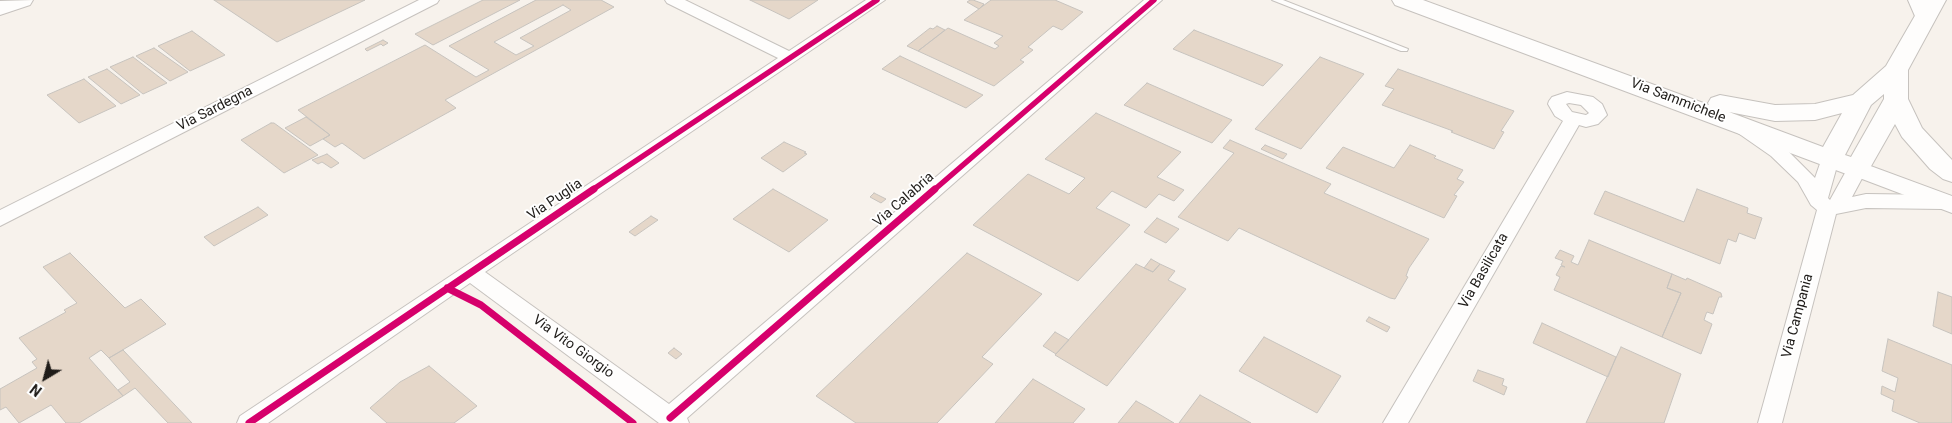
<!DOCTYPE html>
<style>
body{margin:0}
#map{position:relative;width:1952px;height:423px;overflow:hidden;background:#f7f2ec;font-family:Roboto,sans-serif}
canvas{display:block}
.north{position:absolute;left:20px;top:353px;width:50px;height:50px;-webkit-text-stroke:4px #fff;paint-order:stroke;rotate:217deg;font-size:14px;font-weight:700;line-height:20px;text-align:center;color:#1f1c19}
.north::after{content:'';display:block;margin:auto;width:18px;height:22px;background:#1f1c19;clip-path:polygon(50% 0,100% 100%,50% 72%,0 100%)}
</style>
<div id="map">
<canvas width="1952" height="423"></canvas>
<div class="north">N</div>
</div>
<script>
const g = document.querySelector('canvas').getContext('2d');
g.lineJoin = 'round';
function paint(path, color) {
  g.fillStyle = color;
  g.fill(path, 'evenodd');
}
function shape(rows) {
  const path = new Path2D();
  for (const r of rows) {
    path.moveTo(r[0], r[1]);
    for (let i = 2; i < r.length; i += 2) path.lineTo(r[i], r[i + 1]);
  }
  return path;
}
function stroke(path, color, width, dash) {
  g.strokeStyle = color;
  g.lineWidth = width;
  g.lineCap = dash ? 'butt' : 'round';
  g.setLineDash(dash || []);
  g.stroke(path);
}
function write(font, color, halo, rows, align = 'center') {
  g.font = font + ' Roboto,sans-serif';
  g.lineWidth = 4;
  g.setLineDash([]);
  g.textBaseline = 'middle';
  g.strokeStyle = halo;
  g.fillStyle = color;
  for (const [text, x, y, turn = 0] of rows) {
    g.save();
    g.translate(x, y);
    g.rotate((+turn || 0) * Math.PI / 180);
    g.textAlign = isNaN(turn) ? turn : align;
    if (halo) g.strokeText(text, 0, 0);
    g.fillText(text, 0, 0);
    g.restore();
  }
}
const building = shape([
 [214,0,365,0,277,42,214,0],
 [483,0,520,0,433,45,415,34,483,0],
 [536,0,601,0,614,7,445,100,456,108,364,159,342,143,335,147,323,139,330,135,298,110,425,45,476,77,489,70,449,46,536,0],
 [563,5,571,10,520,38,534,46,516,55,494,42,563,5],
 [750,0,818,0,789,19,750,0],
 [970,0,973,0,984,4,979,9,967,2,970,0],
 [991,0,1055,0,1083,12,1062,30,1053,26,1028,47,1033,50,1020,60,1024,62,994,86,918,51,948,28,995,49,999,46,994,43,1003,36,964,20,991,0],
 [937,26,945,30,918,51,907,46,930,28,933,29,937,26],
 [1194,30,1281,64,1283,65,1263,86,1173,49,1194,30],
 [192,31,225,55,190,71,158,46,192,31],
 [383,40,388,43,383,46,381,44,367,51,365,49,383,40],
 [154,48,188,72,170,81,136,56,154,48],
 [900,56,983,95,966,108,882,69,900,56],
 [133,57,167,83,143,94,110,67,133,57],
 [1320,57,1364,74,1301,149,1255,129,1320,57],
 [107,69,140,95,121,104,88,77,107,69],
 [1398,69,1514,111,1501,131,1504,132,1494,149,1451,132,1453,131,1382,105,1394,89,1385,86,1398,69],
 [84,79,116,106,79,123,47,95,84,79],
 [1147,83,1232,120,1212,143,1124,105,1147,83],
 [1096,113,1181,152,1157,177,1184,190,1174,201,1159,194,1146,208,1112,191,1096,208,1130,225,1078,281,973,225,1028,174,1069,194,1085,178,1045,159,1096,113],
 [306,117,330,135,310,146,285,128,306,117],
 [271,123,274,123,318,155,284,173,241,140,271,123],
 [1230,140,1331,184,1324,193,1429,239,1409,268,1406,276,1408,277,1395,299,1390,298,1239,228,1228,241,1178,217,1234,153,1223,148,1230,140],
 [784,142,806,152,804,153,807,154,783,172,761,158,784,142],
 [1265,145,1287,154,1283,159,1261,149,1265,145],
 [1410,145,1436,156,1434,158,1463,170,1457,179,1464,182,1454,195,1457,196,1444,218,1326,168,1343,147,1394,168,1410,145],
 [327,154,339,163,331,168,322,162,318,164,312,160,327,154],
 [773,189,828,220,789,252,733,219,773,189],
 [1697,189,1748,208,1747,213,1762,218,1755,239,1739,233,1736,242,1728,239,1720,264,1594,214,1605,191,1684,222,1697,189],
 [874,193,886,199,881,203,870,197,874,193],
 [258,207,268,215,214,246,204,237,258,207],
 [651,216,658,220,635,236,629,232,651,216],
 [1157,218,1179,229,1166,243,1144,232,1157,218],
 [1589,240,1672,274,1667,288,1681,293,1662,337,1554,290,1560,277,1556,275,1561,266,1565,267,1561,265,1563,261,1555,258,1560,250,1574,256,1571,262,1578,265,1589,240],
 [70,253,125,308,141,299,166,324,109,358,101,350,89,358,123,396,79,423,66,423,51,405,19,423,6,407,0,410,0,389,37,368,32,362,37,359,19,338,66,312,64,310,77,303,43,267,70,253],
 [967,253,1042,294,982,357,993,364,937,423,856,423,816,396,967,253],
 [1151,259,1160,264,1153,272,1144,268,1151,259],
 [1136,264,1153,272,1160,264,1175,271,1168,280,1186,289,1107,386,1055,355,1136,264],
 [1672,274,1686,280,1687,278,1721,293,1722,297,1719,297,1713,314,1707,312,1706,314,1704,320,1712,324,1701,354,1662,337,1681,293,1667,288,1672,274],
 [1938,292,1952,297,1952,334,1933,326,1938,292],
 [1369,317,1390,327,1387,332,1366,321,1369,317],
 [1542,323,1616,357,1608,377,1533,343,1542,323],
 [1055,332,1069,340,1056,354,1043,346,1055,332],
 [1264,337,1341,376,1317,413,1239,371,1264,337],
 [1888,339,1952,365,1952,423,1920,423,1892,411,1894,400,1881,394,1882,386,1895,392,1898,378,1882,371,1888,339],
 [1621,347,1681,374,1664,423,1586,423,1621,347],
 [674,348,682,354,676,359,668,353,674,348],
 [123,350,192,423,168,423,135,388,123,396,118,390,130,382,109,358,123,350],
 [429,366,477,406,454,423,387,423,370,408,400,382,429,366],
 [1478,370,1504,379,1502,385,1507,387,1504,395,1473,381,1478,370],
 [1033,379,1085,409,1073,423,995,423,1033,379],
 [1200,395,1251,423,1179,423,1200,395],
 [1136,401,1147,407,1174,423,1118,423,1136,401]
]);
paint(building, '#e5d7c9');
stroke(building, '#c7c3be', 1);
const service = shape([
 [1272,0,1283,0,1408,49,1407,51,1401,51,1272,0]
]);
const minor = shape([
 [419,0,439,0,437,3,0,226,0,210,419,0],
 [665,0,685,0,789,51,866,0,885,0,485,272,669,404,1144,0,1162,0,687,418,689,423,659,423,470,283,268,423,237,423,240,416,778,58,667,3,665,0],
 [1908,0,1924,0,1932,20,1930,23,1918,23,1908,0],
 [1567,92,1593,97,1602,104,1607,115,1598,124,1586,127,1579,125,1408,423,1383,423,1563,121,1555,116,1548,104,1549,101,1552,97,1567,92],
 [1569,103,1581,105,1589,113,1586,115,1572,112,1566,104,1569,103],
 [1745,123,1752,125,1785,148,1815,178,1823,155,1830,153,1837,155,1839,159,1828,198,1830,200,1850,164,1857,163,1864,164,1867,169,1852,197,1866,194,1942,195,1949,197,1952,202,1949,207,1942,209,1866,208,1836,214,1782,423,1758,423,1817,210,1811,205,1798,182,1771,156,1738,133,1736,129,1738,125,1745,123]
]);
const tertiary = shape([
 [1857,161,1952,196,1952,213,1849,174,1846,169,1849,164,1857,161]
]);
const secondary = shape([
 [1392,0,1423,0,1709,105,1708,103,1711,98,1720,95,1775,105,1815,104,1853,95,1886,66,1924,0,1946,0,1908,70,1908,99,1922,128,1952,160,1952,182,1943,179,1930,169,1902,137,1895,124,1866,175,1857,178,1395,5,1392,0],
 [1884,94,1884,99,1851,157,1845,155,1871,105,1884,94],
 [1729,112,1775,121,1815,120,1842,113,1823,147,1729,112]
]);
const motorway = shape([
 [33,0,30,5,0,15,0,1,33,0]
]);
stroke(service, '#c6c2be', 2);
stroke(minor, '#c6c2be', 2);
stroke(tertiary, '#c6c2be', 2);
stroke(secondary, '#c6c2be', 2);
stroke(motorway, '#c6c2be', 2);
paint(service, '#fefdfc');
paint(minor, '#fefdfc');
paint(tertiary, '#fefdfc');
paint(secondary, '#fefdfc');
paint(motorway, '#fefdfc');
stroke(shape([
 [592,190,877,0],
 [934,190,1154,0]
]), '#d6006c', 5.5);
stroke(shape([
 [447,288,481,305,633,423],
 [670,418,935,189],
 [249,423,594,189]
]), '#d6006c', 7);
write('14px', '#1f1c19', '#fff', [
 ["Via Sammichele",1678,101,21],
 ["Via Sardegna",215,109,-27],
 ["Via Puglia",555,200,-34],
 ["Via Calabria",904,200,-41],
 ["Via Basilicata",1484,271,-60],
 ["Via Campania",1798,316,-75],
 ["Via Vito Giorgio",573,347,36]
]);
</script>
